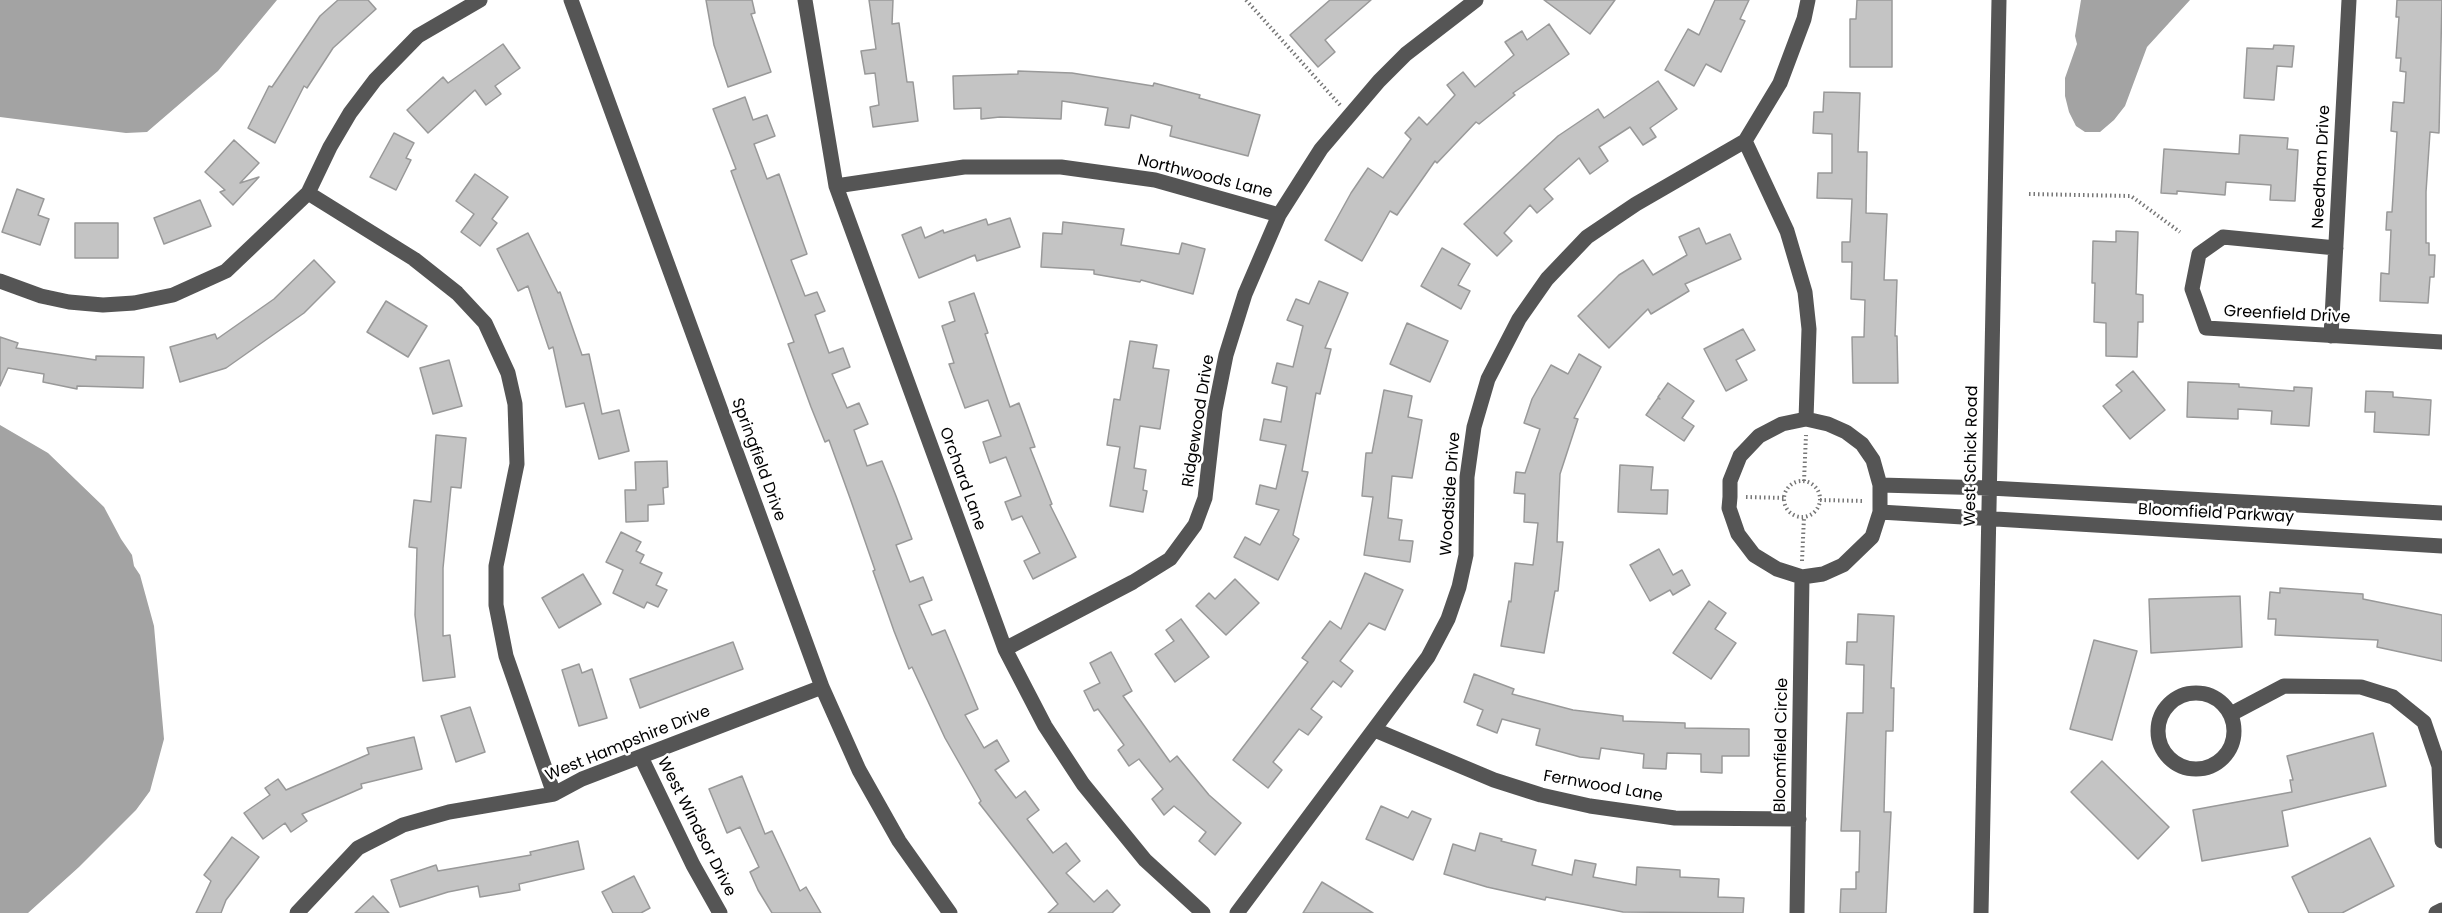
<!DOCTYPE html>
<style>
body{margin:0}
canvas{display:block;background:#fff}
</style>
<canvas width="2442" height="913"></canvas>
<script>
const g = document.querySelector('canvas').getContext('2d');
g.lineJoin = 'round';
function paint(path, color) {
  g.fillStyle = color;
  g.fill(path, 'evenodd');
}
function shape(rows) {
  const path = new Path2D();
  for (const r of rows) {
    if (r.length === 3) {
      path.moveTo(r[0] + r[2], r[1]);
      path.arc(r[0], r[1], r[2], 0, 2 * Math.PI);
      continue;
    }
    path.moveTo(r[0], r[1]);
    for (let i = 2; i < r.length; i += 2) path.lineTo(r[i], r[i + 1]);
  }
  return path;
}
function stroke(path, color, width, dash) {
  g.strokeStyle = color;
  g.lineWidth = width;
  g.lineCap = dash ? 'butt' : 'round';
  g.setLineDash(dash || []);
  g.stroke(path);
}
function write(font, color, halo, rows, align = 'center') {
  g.font = font + ' Poppins,sans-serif';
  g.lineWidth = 5;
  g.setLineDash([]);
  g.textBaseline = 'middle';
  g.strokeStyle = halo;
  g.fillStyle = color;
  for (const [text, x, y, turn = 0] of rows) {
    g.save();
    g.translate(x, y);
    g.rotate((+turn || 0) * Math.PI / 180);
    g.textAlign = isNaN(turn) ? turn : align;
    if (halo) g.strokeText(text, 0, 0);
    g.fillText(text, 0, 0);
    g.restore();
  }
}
paint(shape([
 [0,0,277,0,218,71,147,132,126,133,0,117],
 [2081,0,2190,0,2147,47,2125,106,2114,120,2100,132,2085,132,2076,126,2069,112,2065,96,2065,78,2077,44,2075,36],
 [0,425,48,453,104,507,121,539,132,555,134,566,140,575,154,626,164,739,150,791,136,810,79,867,28,913,0,913]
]), '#a3a3a3');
const building = shape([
 [338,0,368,0,376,9,333,48,307,88,304,86,275,143,248,128,269,86,272,87,320,16,338,0],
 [706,0,752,0,755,13,751,14,771,72,728,87,714,45,706,0],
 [869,0,893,0,892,24,899,23,907,82,913,82,918,121,873,127,870,107,879,105,875,73,865,74,861,51,876,49,869,0],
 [1330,0,1371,0,1325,40,1335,52,1318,67,1290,35,1330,0],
 [1544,0,1615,0,1590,34,1544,0],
 [1715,0,1749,0,1740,19,1745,21,1721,72,1706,64,1694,86,1665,70,1688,29,1699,35,1715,0],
 [1857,0,1892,0,1892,67,1850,67,1850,19,1856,19,1857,0],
 [2397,0,2442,0,2439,133,2430,132,2426,192,2426,243,2429,243,2429,255,2435,255,2434,277,2430,277,2428,303,2380,301,2381,273,2389,274,2391,230,2386,230,2387,212,2392,212,2397,132,2391,131,2393,102,2404,103,2406,72,2400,71,2401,58,2396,58,2399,17,2396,17,2397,0],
 [1549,24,1569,54,1513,93,1515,95,1479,124,1476,122,1437,163,1435,161,1397,215,1390,211,1362,261,1325,240,1351,193,1368,168,1383,178,1411,139,1405,133,1419,117,1427,125,1455,95,1447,85,1463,72,1475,87,1514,55,1505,42,1522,31,1527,40,1549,24],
 [503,44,520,68,495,86,501,94,486,105,475,90,428,133,407,110,443,77,448,83,503,44],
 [2274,45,2294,46,2292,67,2277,66,2274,100,2244,98,2247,48,2273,49,2274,45],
 [1018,71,1072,73,1153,86,1154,83,1200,95,1199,98,1260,115,1248,156,1170,136,1172,126,1131,115,1129,128,1105,125,1108,108,1062,101,1061,119,1000,117,981,119,981,108,954,109,953,76,1018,74,1018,71],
 [1658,81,1677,109,1650,128,1656,137,1643,145,1630,127,1599,147,1608,161,1590,174,1579,158,1544,189,1553,199,1537,213,1530,205,1504,233,1512,241,1497,256,1464,224,1558,136,1598,109,1604,118,1658,81],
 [1824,92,1860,93,1858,152,1867,152,1866,213,1887,214,1884,280,1897,280,1895,336,1897,336,1898,383,1853,383,1852,337,1864,337,1865,300,1851,299,1852,262,1842,262,1842,242,1850,242,1852,199,1817,198,1818,173,1832,173,1832,134,1813,133,1814,112,1823,112,1824,92],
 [745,97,753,120,767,115,775,136,754,144,767,179,779,174,807,254,791,260,805,296,817,292,825,311,815,315,829,353,843,348,850,367,832,374,847,408,859,403,868,424,854,430,867,466,882,461,896,496,912,539,896,545,910,582,923,577,932,600,919,605,932,635,945,630,978,709,965,715,984,748,997,740,1009,761,995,770,1016,798,1025,791,1039,810,1027,819,1053,853,1066,843,1080,861,1066,873,1094,902,1107,890,1120,905,1112,913,1048,913,1058,904,979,803,981,801,945,738,912,667,909,669,894,631,873,571,875,570,850,498,829,440,825,442,811,407,788,344,794,342,731,171,736,169,713,109,745,97],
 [394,133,414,143,406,158,411,160,396,190,370,177,394,133],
 [2240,135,2288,138,2287,149,2298,150,2295,201,2270,200,2271,185,2226,182,2225,195,2177,191,2177,194,2161,193,2164,149,2239,154,2240,135],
 [234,140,259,163,240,183,259,177,233,205,220,192,225,190,205,172,234,140],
 [475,174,508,197,492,219,497,223,480,246,461,232,474,214,456,201,475,174],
 [17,189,44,199,38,215,49,219,40,245,2,232,17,189],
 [200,200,211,226,164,244,154,218,200,200],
 [1010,218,1020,247,977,261,975,255,919,278,902,235,921,227,925,238,943,230,944,233,986,219,988,225,1010,218],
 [1063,222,1124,229,1121,245,1179,254,1182,243,1205,249,1193,294,1141,280,1140,282,1094,274,1094,270,1041,267,1043,233,1062,234,1063,222],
 [75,223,118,223,118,258,75,258,75,223],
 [1699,228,1706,244,1730,234,1741,259,1685,284,1689,291,1651,314,1648,309,1609,348,1578,316,1619,275,1643,260,1653,275,1687,255,1679,237,1699,228],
 [2116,231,2138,232,2136,294,2143,295,2143,322,2138,322,2137,357,2106,356,2106,323,2094,322,2095,283,2092,283,2093,241,2116,242,2116,231],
 [528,233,558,293,560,292,582,355,589,354,602,414,619,410,629,451,599,459,584,403,566,407,553,347,549,349,528,286,518,291,497,249,528,233],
 [1442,248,1470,264,1458,285,1470,291,1461,309,1421,286,1442,248],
 [314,260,335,282,304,313,226,368,180,382,170,347,215,334,217,339,274,299,314,260],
 [1319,281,1348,293,1325,348,1331,349,1320,394,1316,393,1302,471,1308,472,1293,535,1299,539,1278,580,1234,557,1245,537,1260,545,1279,510,1256,504,1260,485,1276,489,1286,445,1260,440,1264,419,1281,422,1287,387,1272,383,1277,363,1293,367,1303,326,1287,320,1296,299,1309,304,1319,281],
 [974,293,988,333,985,334,1010,407,1019,403,1035,447,1030,448,1052,504,1050,505,1076,557,1033,579,1024,561,1040,553,1022,516,1012,520,1005,502,1021,496,1006,457,990,463,983,442,1001,436,988,400,965,408,949,364,954,363,942,326,955,321,949,302,974,293],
 [386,301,427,326,408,357,367,332,386,301],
 [1407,323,1448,341,1430,382,1390,364,1407,323],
 [1743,329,1755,350,1736,360,1747,380,1726,391,1704,349,1743,329],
 [0,337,18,343,16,348,96,360,96,356,144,357,143,388,77,386,77,389,43,382,44,374,8,368,0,386,0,337],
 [1130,341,1157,345,1153,368,1169,370,1160,429,1140,426,1134,468,1146,470,1143,490,1147,491,1143,512,1110,506,1120,447,1107,445,1114,399,1120,400,1130,341],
 [1579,354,1601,367,1574,418,1578,419,1560,474,1557,542,1563,542,1558,591,1555,591,1544,653,1501,646,1509,601,1511,602,1515,563,1533,565,1538,523,1524,522,1525,494,1514,493,1516,472,1525,473,1540,429,1524,423,1532,399,1551,365,1568,374,1579,354],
 [449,360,462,406,433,414,420,368,449,360],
 [2133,371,2165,410,2130,439,2103,406,2122,391,2116,385,2133,371],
 [2188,382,2239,384,2239,387,2294,391,2294,387,2312,388,2309,426,2271,424,2272,411,2238,409,2238,419,2187,417,2188,382],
 [1668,383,1694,401,1682,418,1694,426,1684,441,1646,415,1658,398,1660,399,1658,397,1668,383],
 [1384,390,1412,396,1408,417,1422,420,1412,478,1392,476,1388,518,1402,520,1399,540,1413,541,1410,562,1364,555,1373,497,1362,496,1366,453,1372,453,1384,390],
 [2366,391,2393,392,2393,397,2431,400,2429,435,2374,432,2375,412,2365,412,2366,391],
 [436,435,466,438,461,488,451,487,443,568,443,636,450,635,455,677,423,681,415,615,417,548,409,547,414,500,431,502,436,435],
 [667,461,668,487,663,488,664,504,648,505,648,521,626,522,625,490,636,490,635,462,667,461],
 [1620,465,1653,467,1651,490,1668,490,1667,514,1618,512,1620,465],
 [621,532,641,542,636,551,644,555,640,563,662,573,656,585,667,590,658,607,647,602,644,608,613,593,623,570,606,562,621,532],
 [1659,549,1673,575,1682,570,1690,585,1673,595,1670,590,1650,601,1630,565,1659,549],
 [1365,573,1403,590,1385,630,1369,623,1340,661,1353,671,1341,687,1333,681,1311,709,1322,717,1308,735,1299,729,1273,762,1282,770,1268,788,1233,760,1308,662,1302,658,1330,621,1341,629,1365,573],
 [583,574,601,604,559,628,542,598,583,574],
 [1235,579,1259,603,1226,635,1196,606,1209,593,1215,599,1235,579],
 [2280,588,2363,594,2363,599,2442,615,2442,661,2377,647,2378,640,2275,635,2276,619,2268,619,2270,592,2280,593,2280,588],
 [2240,596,2242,647,2151,653,2149,599,2240,596],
 [1709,601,1726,613,1715,629,1736,643,1711,679,1673,653,1709,601],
 [1858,614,1894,616,1891,688,1894,688,1893,731,1886,731,1884,812,1891,812,1886,913,1840,913,1841,889,1856,889,1856,872,1859,872,1860,831,1841,831,1847,713,1863,713,1864,665,1846,664,1847,642,1857,642,1858,614],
 [1181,619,1209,657,1175,682,1155,654,1174,641,1166,630,1181,619],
 [2094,640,2137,651,2112,740,2070,729,2094,640],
 [733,642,743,669,640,708,630,679,733,642],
 [1111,652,1132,691,1123,696,1170,762,1177,756,1209,795,1241,823,1215,855,1199,841,1206,832,1174,806,1164,815,1152,799,1163,789,1139,759,1129,766,1118,750,1124,745,1098,709,1094,711,1084,691,1100,683,1090,663,1111,652],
 [579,664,582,673,592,669,607,718,579,726,562,670,579,664],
 [1474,674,1514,689,1512,694,1573,710,1623,716,1623,721,1685,723,1685,728,1749,729,1749,756,1722,756,1722,773,1701,772,1701,754,1667,753,1666,769,1643,768,1644,754,1601,748,1599,759,1580,757,1536,745,1540,729,1502,719,1497,733,1477,725,1483,710,1464,702,1474,674],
 [470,707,485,752,456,762,441,716,470,707],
 [2373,733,2386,786,2282,811,2288,846,2202,861,2193,810,2292,792,2290,780,2293,780,2287,756,2373,733],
 [414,737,422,769,361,784,362,788,302,814,307,821,291,832,285,823,263,839,244,813,270,795,265,788,278,779,286,790,369,754,367,748,414,737],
 [2102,761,2169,827,2138,859,2071,792,2102,761],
 [742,776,765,834,772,831,800,891,806,887,821,913,772,913,758,890,750,872,759,867,740,827,727,833,709,789,742,776],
 [1381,806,1408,818,1412,811,1431,819,1413,860,1366,839,1381,806],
 [1480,833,1502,839,1501,841,1536,850,1532,865,1572,875,1575,860,1596,864,1593,877,1636,885,1637,867,1680,870,1680,877,1719,879,1718,897,1744,898,1743,913,1623,912,1546,897,1545,900,1487,887,1444,874,1453,844,1475,851,1480,833],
 [232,837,259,857,226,900,221,913,196,913,211,881,204,875,232,837],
 [2370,838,2394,886,2342,913,2309,913,2292,877,2370,838],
 [578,841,584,869,519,884,520,890,510,892,480,897,478,886,448,892,400,907,391,880,436,865,438,871,531,855,530,852,578,841],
 [634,876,650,908,641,913,613,913,602,892,634,876],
 [1322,882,1373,913,1303,913,1322,882],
 [373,896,389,913,355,913,373,896]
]);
paint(building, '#c4c4c4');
stroke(building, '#999', 1.5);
stroke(shape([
 [1246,0,1340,105],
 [2029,194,2131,196,2180,232],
 [1804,481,1806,435],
 [1802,499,18],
 [1746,497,1785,498],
 [1820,500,1865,501],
 [1802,561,1804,517]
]), '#777', 4, [1.5, 3]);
stroke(shape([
 [571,0,822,687,859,770,899,841,950,913],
 [805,0,836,186,1005,649,1045,726,1083,784,1145,860,1203,913],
 [1745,141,1787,231,1805,292,1809,329,1806,419],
 [836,186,964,167,1061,167,1155,180,1279,215],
 [308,193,414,259,457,293,485,323,508,373,515,404,517,464,496,566,496,605,506,656,554,794],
 [2336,248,2223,237,2199,254,2192,289,2206,328,2442,342],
 [0,281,41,296,69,302,103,305,134,303,173,295,226,271,308,193,330,147,350,113,375,80,418,36,480,0],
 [2331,336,2349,0],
 [1806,419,1828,424,1846,432,1862,444,1873,460,1880,485,1880,512,1872,537,1843,565,1823,574,1802,577,1777,569,1754,555,1738,534,1729,508,1730,497,1730,481,1740,456,1759,436,1782,424,1806,419],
 [1880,485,1990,488,2442,513],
 [1880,512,2442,546],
 [1005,649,1133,582,1170,559,1195,525,1205,498,1215,410,1226,355,1245,294,1279,215,1321,149,1379,81,1406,54,1476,0],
 [2196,731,38],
 [2231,714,2284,686,2361,687,2393,697,2424,722,2439,766,2442,841],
 [1375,730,1494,780,1541,795,1590,806,1675,818,1799,819],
 [641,757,693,865,720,913],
 [297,913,358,848,403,825,449,812,554,794,582,779,822,687],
 [1237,913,1428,657,1448,619,1459,587,1466,555,1467,477,1474,427,1488,379,1519,319,1547,279,1587,237,1636,204,1745,141,1780,83,1804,19,1808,0],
 [1797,913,1802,577],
 [1981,913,1999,0],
 [2436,913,2442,910]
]), '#555', 15);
write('16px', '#000', '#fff', [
 ["Needham Drive",2322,167,-87],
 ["Northwoods Lane",1205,177,14],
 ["Greenfield Drive",2287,315,3],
 ["Ridgewood Drive",1199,421,-81],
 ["West Schick Road",1972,456,-89],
 ["Springfield Drive",758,460,70],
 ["Orchard Lane",962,479,70],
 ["Woodside Drive",1451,494,-86],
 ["Bloomfield Parkway",2216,514,3],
 ["West Hampshire Drive",628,744,-22],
 ["Bloomfield Circle",1782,745,-89],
 ["Fernwood Lane",1603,787,10],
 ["West Windsor Drive",696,827,63]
]);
</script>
